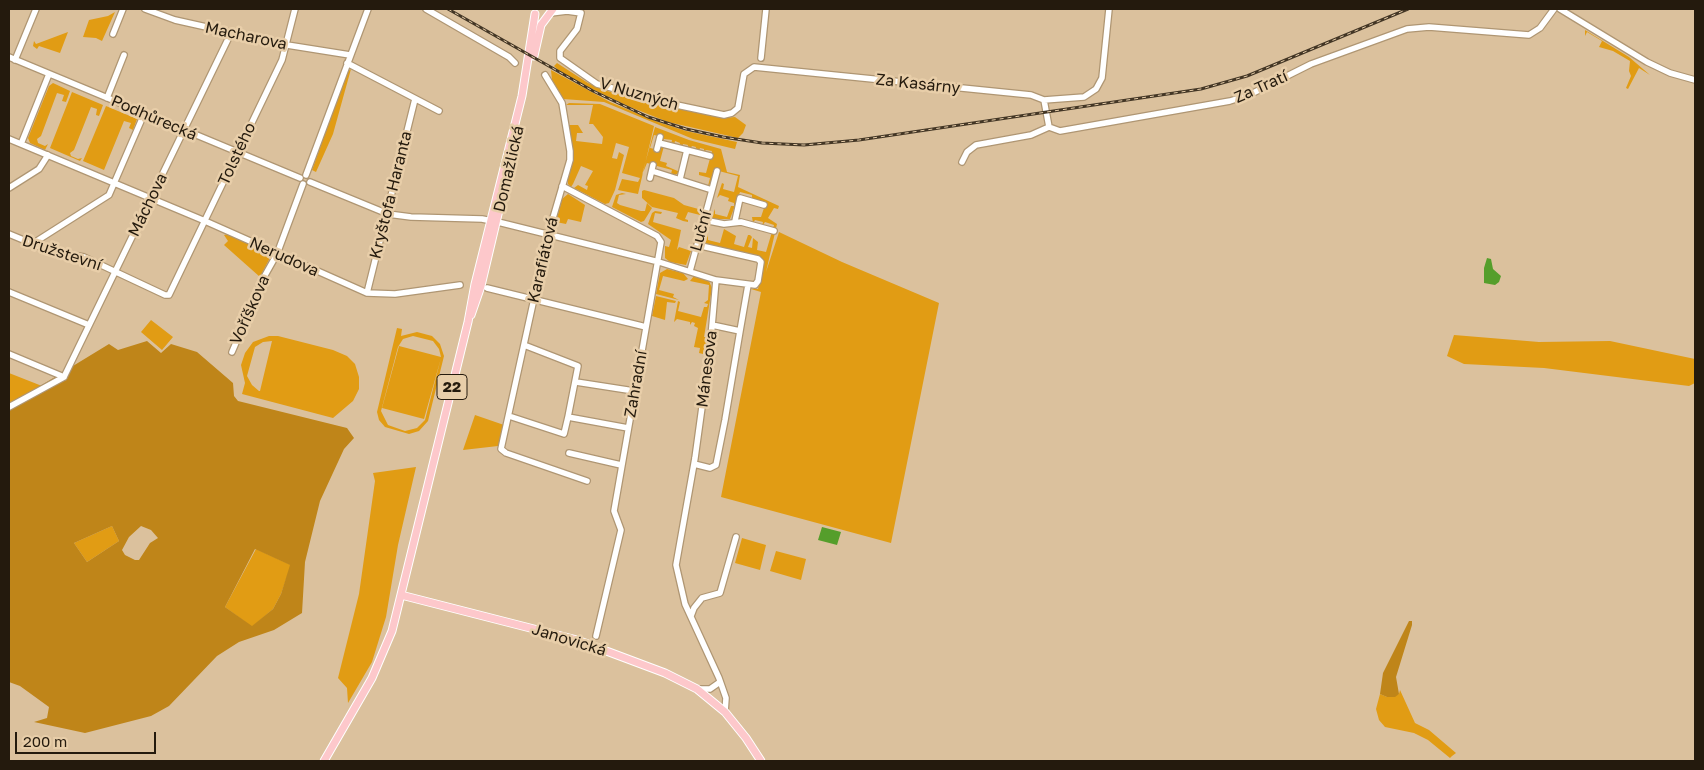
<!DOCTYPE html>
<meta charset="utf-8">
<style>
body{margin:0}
#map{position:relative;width:1704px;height:770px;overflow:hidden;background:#dbc19d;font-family:"Golos Text",sans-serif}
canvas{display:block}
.frame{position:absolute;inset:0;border:10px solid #241a0d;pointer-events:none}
.scale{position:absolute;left:15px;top:732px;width:141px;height:22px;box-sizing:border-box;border:2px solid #241a0d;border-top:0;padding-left:6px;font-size:15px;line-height:18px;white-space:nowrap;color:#241a0d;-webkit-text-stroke:4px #e8cea9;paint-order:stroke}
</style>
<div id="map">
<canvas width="1704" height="770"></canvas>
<div class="frame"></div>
<div class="scale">200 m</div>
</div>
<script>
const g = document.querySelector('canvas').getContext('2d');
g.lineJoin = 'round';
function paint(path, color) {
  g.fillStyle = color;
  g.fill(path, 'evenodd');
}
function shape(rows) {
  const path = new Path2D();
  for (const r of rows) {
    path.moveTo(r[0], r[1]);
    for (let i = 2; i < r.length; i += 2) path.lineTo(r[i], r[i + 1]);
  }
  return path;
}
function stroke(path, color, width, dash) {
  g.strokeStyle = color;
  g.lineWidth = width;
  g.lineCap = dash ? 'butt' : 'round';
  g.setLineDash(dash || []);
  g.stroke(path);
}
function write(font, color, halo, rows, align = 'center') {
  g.font = font + ' "Golos Text",sans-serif';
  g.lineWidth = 5;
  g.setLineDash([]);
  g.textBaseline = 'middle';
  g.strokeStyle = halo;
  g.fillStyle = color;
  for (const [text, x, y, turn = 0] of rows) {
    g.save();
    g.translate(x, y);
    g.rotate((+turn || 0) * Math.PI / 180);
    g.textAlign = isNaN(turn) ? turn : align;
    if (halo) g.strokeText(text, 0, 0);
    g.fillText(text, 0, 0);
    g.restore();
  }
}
paint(shape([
 [115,12,102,41,96,38,83,37,89,20,108,16],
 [1585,30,1629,57,1650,75,1639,68,1628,89,1626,88,1631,76,1629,71,1630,61,1613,51,1599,47,1602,41,1587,32,1585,36],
 [68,32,60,53,39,46,37,49,33,46,34,41,36,44],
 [557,63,588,83,607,91,722,118,735,117,746,125,743,133,738,138,668,122,630,107,592,89,558,70,554,66],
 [351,69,333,134,316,172,312,170,347,72],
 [551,70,610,102,658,122,686,131,737,142,735,149,693,139,604,102,563,99,552,80],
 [53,83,70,91,66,102,62,101,64,95,57,93,41,136,37,139,38,143,45,146,48,144,45,150,30,143,28,138,49,86],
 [72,92,103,105,99,116,96,115,97,109,91,107,74,150,70,153,71,156,78,159,82,158,80,161,50,148],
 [569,103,600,104,654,126,638,194,618,190,622,179,638,182,640,178,622,173,629,147,616,143,612,158,617,159,619,152,624,155,615,190,609,203,605,204,574,188,578,185,587,190,588,186,585,185,593,171,586,168,581,166,573,184,571,187,568,184,568,125,578,125,583,133,577,133,576,141,602,144,603,137,593,124,589,124,593,105,566,105],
 [106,106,137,119,133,130,129,128,131,123,124,121,104,170,83,161],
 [655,127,689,140,721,149,727,172,740,175,738,187,779,206,778,209,774,208,768,218,777,224,766,272,779,232,842,262,939,303,891,543,721,497,761,292,751,289,758,289,763,264,763,262,705,245,708,234,708,240,720,243,724,229,736,236,734,244,744,247,748,235,750,235,752,237,748,247,752,248,753,238,758,242,757,250,766,252,774,225,765,222,762,226,763,222,755,220,753,223,752,217,761,217,766,202,752,199,752,195,740,192,730,219,711,219,715,209,715,214,727,217,731,206,734,206,734,203,728,201,729,198,720,195,717,198,722,183,724,184,723,189,734,192,738,176,715,170,711,183,708,186,710,178,699,175,699,172,706,173,712,151,706,150,704,152,704,149,700,148,699,151,695,150,696,147,692,146,690,149,687,148,688,145,683,144,682,147,679,146,680,143,675,141,674,145,671,144,672,140,664,139,663,142,663,137,654,135,650,148,659,150,661,146,664,146,660,161,667,163,666,166,680,172,675,175,671,174,672,170,657,166,654,169,654,165,647,163,642,175],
 [644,190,674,198,684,205,702,210,700,219,700,215,688,212,685,219,688,220,688,222,683,221,676,218,678,213,652,207,642,198,642,191],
 [622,193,626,194,619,195,617,203,620,205,641,211,645,211,647,203,652,208,644,221,641,222,612,207,616,195],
 [568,194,585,205,581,222,568,219,566,224,556,222,562,199],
 [655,211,662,212,661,214,655,213,653,222,681,230,677,250,679,247,691,251,686,265,670,262,665,258,665,246,669,247,671,240,648,224,652,213],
 [228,234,269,253,271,256,260,277,224,245,228,241,224,235],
 [667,269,683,273,688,279,684,281,663,276,659,290,674,294,673,297,679,300,656,294,660,273],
 [694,276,709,281,712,288,704,337,708,337,707,347,703,354,699,353,700,348,694,347,698,328,694,326,695,323,692,322,690,325,690,322,677,319,674,322,678,301,680,302,678,311,701,317,704,307,707,307,708,304,704,303,708,300,709,285,690,281],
 [656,296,676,301,675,303,667,302,665,320,652,316],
 [151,320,173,337,162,350,141,332],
 [397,328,402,329,401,336,417,332,432,336,440,344,444,356,428,421,419,431,409,434,385,427,379,420,377,412],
 [413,336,433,341,439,349,441,357,399,346,382,408,424,419,441,358,425,420,417,428,405,431,388,425,381,411,398,347,403,339],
 [1454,335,1539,342,1610,341,1695,359,1695,383,1689,386,1544,368,1464,364,1447,356],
 [269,336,278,336,333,350,347,356,355,364,359,377,359,389,353,401,333,418,242,394,245,383,241,365,245,353,253,342],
 [272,341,260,391,259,391,252,385,247,376,255,347,263,342],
 [9,373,42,386,9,405],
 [475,415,504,425,498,446,463,450],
 [416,467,398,545,386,617,372,662,348,703,347,688,338,678,359,594,375,481,373,473],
 [112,526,119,541,87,562,74,543],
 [742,538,766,545,760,570,735,563],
 [256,549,291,565,281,594,273,609,252,627,225,607],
 [776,551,806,559,801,580,770,571],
 [1400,690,1415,723,1429,730,1456,753,1452,756,1450,758,1428,740,1414,733,1385,727,1379,720,1376,709,1380,694,1387,697,1399,694]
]), '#e19c14');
paint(shape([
 [147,341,161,353,171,344,197,352,233,383,234,396,238,401,347,428,354,438,344,449,320,501,305,562,302,613,274,630,239,642,217,656,169,706,151,716,85,733,34,722,47,718,49,707,20,686,9,682,9,405,109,344,118,350],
 [112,526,119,541,87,562,74,543],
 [141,526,151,530,158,538,150,543,139,560,135,560,125,555,122,550,129,537],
 [255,549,290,565,281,594,273,609,252,626,225,607],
 [1409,621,1412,621,1412,625,1396,677,1399,694,1395,697,1387,697,1380,694,1383,673]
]), '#bf8519');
paint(shape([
 [1487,258,1491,259,1493,269,1501,276,1499,282,1495,285,1484,283,1484,268],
 [822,527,841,532,837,545,818,540]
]), '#559e2b');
const minor = shape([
 [145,9,175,20,287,45,350,55],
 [426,9,509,57,515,63],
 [1560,9,1647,62,1670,73,1695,80],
 [551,13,567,11,581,13,577,29,560,51,560,58,597,84,672,104,724,115,732,113,738,108,744,74,754,67,1031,95,1044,100,1084,97,1096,89,1102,78,1109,9],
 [113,34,123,9],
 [9,57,300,178],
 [761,58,766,9],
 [15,60,36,9],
 [347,63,439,111],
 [545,75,562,103,570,151,570,160,548,235,501,449,506,453,587,481],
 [107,98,124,55],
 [1044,100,1049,127],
 [1049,127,1060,131,1230,101,1249,95,1311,64,1407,29,1429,27,1529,35,1540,28,1554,9],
 [9,139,205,221,367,293,395,294,460,285],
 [659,143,710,156],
 [21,144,49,74],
 [657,149,660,137],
 [962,162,967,152,976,145,1031,135,1049,127],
 [652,171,712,190,690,271],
 [306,175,368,9],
 [650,178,653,165],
 [680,179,687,150],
 [310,182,388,214,411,217,482,219,502,223,659,262,716,280,710,349,695,458,676,565,685,604,719,678,726,698,725,712],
 [562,186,657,236,661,242,614,511,621,530,596,636],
 [9,188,39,169,48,155],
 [712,190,717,171],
 [704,220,724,224,741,222,774,231],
 [735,221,740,198,764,205],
 [9,234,50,251,84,257,165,295,169,295,282,60,295,9],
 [32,244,109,195,144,114],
 [697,245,758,259,761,262,758,281,755,285,716,280],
 [487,288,646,327],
 [9,292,89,325],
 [367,293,415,99],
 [712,325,740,331,748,285],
 [524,345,578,366,568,417],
 [232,352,264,277,277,254,303,184],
 [9,354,64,377],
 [64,377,231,33],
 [576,382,634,391],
 [9,407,64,377],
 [509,416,564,434,568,417,628,428],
 [569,453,621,465],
 [694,464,710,468,716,465,725,420,740,331],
 [691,616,694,608,702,598,720,593,736,537],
 [697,689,710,689,720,682]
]);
const major = shape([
 [534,56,541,25,553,9],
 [471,315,481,286,518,130],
 [401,595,577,640,665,673,697,689,725,712,746,738,761,761],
 [324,761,372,678,392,631,468,322,475,284,522,96,535,14]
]);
stroke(minor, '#af9673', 8);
stroke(major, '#fff', 9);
stroke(minor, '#fff', 5.5);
stroke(major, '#fdc8cb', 7);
const rail = shape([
 [448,9,593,91,648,117,686,129,723,137,762,143,804,145,859,140,1201,89,1247,76,1408,9]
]);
stroke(rail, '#433625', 3);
stroke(rail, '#e8cea9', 1, [4]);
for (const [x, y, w] of [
 [452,387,30]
]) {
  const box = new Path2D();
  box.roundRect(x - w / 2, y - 12.5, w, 25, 4);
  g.fillStyle = '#e8cea9';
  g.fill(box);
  stroke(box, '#241a0d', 1);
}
write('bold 15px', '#241a0d', null, [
 ["22",452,387]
]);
write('16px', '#241a0d', '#e8cea9', [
 ["Macharova",246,36,12],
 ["Za Kasárny",918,84,6],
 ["Za Tratí",1261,87,-24],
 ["V Nuzných",639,94,16],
 ["Podhůrecká",154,118,23],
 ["Tolstého",237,154,-65],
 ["Domažlická",509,169,-77],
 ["Kryštofa Haranta",391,195,-76],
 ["Máchova",148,205,-64],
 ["Luční",701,231,-75],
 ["Družstevní",62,253,18],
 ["Nerudova",284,257,24],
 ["Karafiátová",543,260,-77],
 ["Voříškova",250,310,-66],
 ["Mánesova",707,369,-83],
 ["Zahradní",636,384,-80],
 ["Janovická",569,640,17]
]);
</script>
